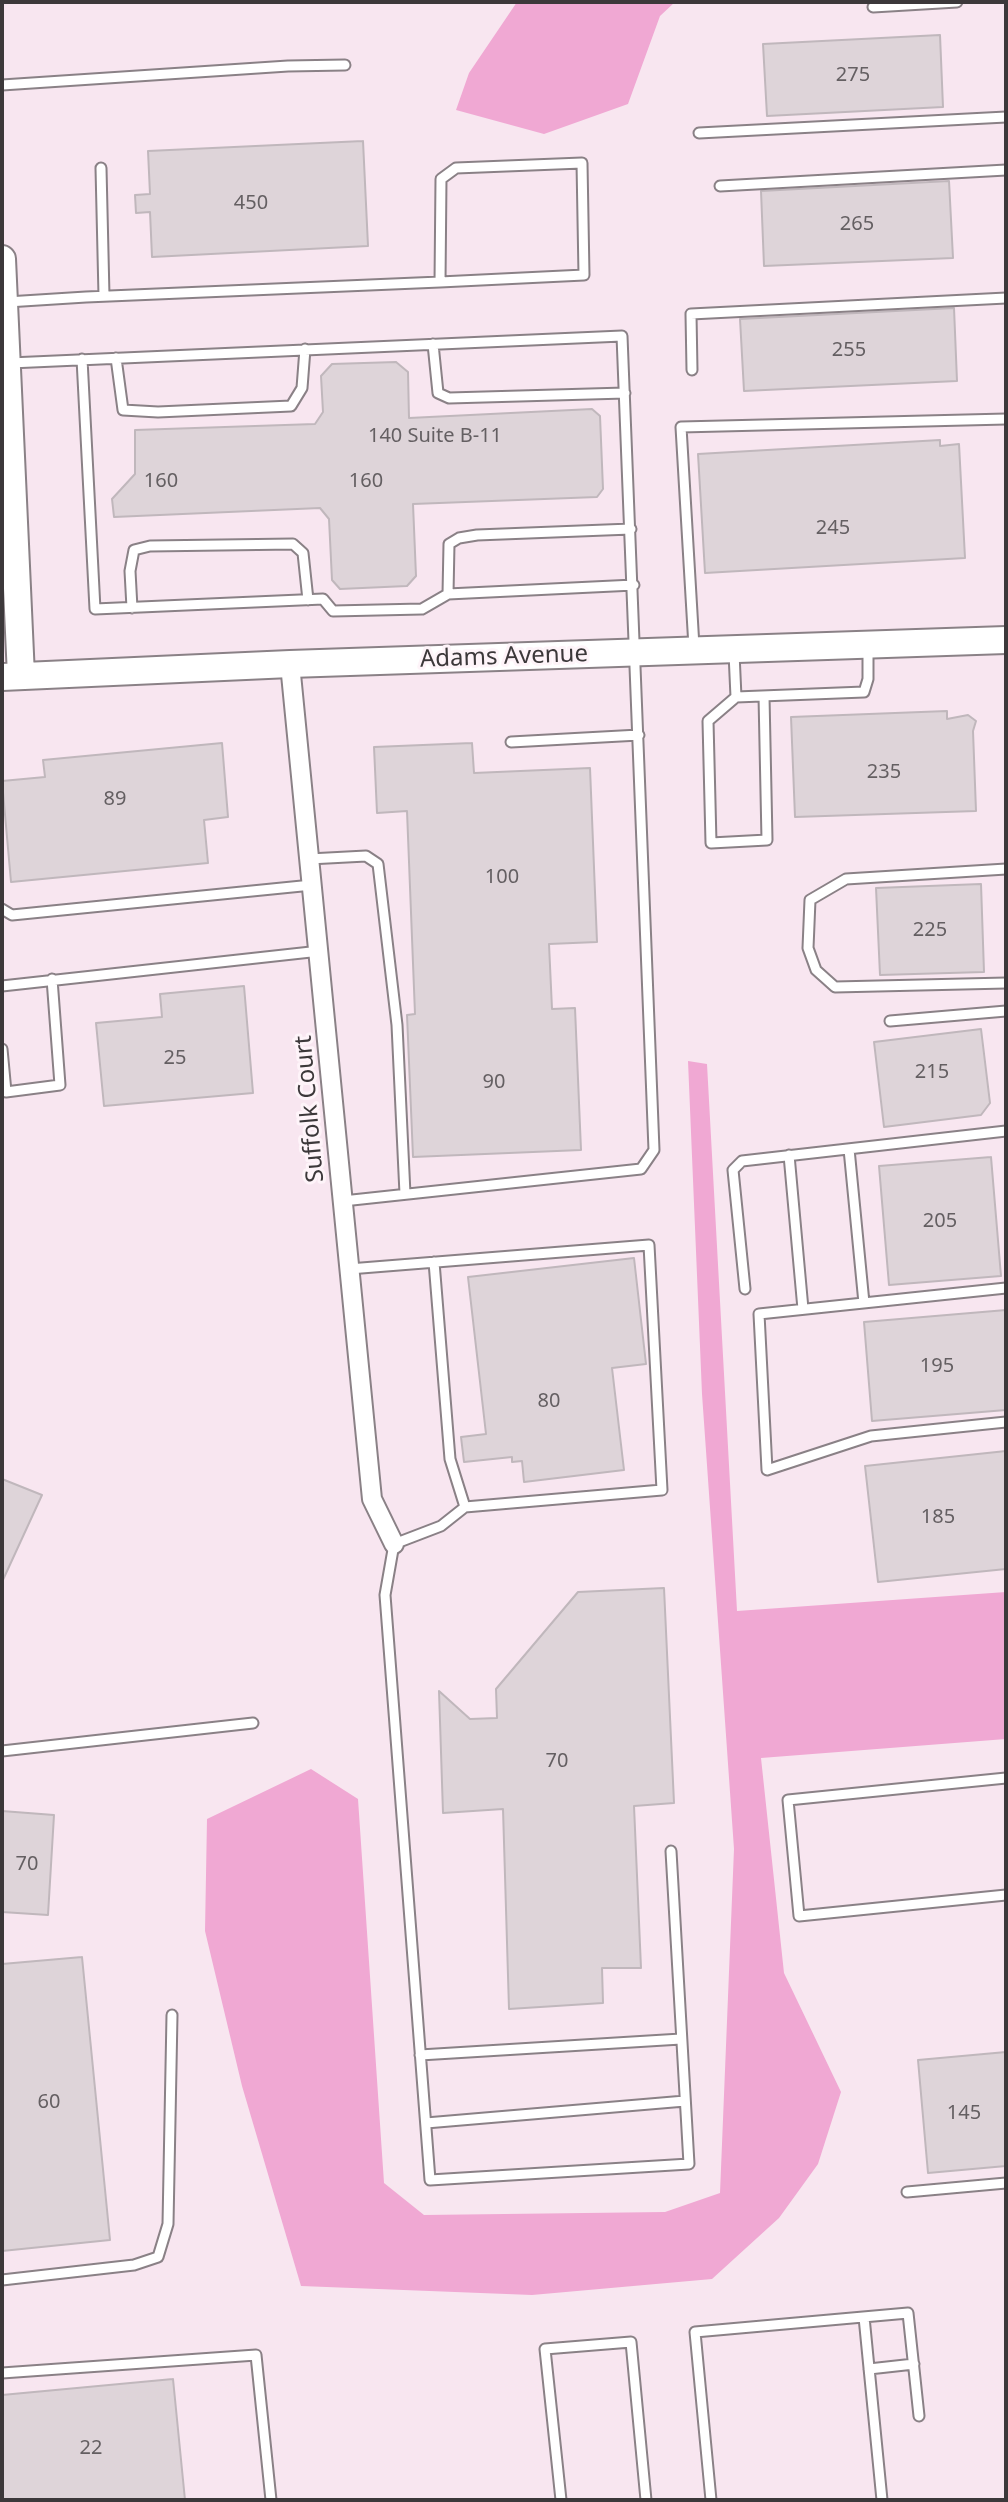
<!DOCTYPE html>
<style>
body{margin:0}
#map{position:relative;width:1008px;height:2502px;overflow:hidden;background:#fef4f9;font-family:"Noto Sans",sans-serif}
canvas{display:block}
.frame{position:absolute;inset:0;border:4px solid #3c383a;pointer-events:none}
</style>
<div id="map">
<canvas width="1008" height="2502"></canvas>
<div class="frame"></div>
</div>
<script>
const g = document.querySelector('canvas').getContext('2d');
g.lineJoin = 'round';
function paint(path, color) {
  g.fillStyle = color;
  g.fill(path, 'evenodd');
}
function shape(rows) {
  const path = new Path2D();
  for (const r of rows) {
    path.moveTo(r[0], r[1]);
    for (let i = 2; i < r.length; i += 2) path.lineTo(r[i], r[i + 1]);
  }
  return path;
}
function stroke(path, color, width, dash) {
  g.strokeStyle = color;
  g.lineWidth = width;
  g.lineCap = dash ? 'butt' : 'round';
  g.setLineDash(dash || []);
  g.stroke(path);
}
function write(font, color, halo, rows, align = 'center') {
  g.font = font + ' "Noto Sans",sans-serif';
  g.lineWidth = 6;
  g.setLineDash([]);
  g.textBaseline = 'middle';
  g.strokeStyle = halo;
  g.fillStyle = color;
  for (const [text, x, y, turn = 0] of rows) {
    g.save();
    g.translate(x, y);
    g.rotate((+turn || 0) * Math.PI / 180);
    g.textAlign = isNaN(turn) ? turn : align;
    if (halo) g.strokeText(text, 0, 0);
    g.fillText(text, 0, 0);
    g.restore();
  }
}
paint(shape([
 [2,2,1006,2,1006,2500,2,2500]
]), '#f8e6f0');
paint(shape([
 [517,2,675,2,660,16,628,104,544,134,456,110,469,73],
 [688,1061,707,1064,737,1611,1006,1592,1006,1739,761,1758,784,1973,841,2092,818,2164,779,2218,712,2279,532,2295,301,2286,242,2086,205,1931,207,1819,311,1769,358,1799,384,2183,424,2215,665,2212,720,2193,734,1849,702,1394]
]), '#f0a8d3');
const building = shape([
 [940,35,943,107,767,116,763,44,940,35],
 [363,141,368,246,152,257,150,212,136,213,135,195,150,194,148,151,363,141],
 [949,181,953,258,764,266,761,191,949,181],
 [954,308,957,381,744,391,740,319,954,308],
 [396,362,408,372,409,418,592,409,600,416,603,489,597,497,413,504,416,576,407,586,340,589,332,580,329,519,320,508,114,517,112,499,135,474,135,430,315,424,323,412,321,376,332,364,396,362],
 [940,440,940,446,959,444,965,558,705,573,698,454,940,440],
 [947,711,947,719,968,715,976,721,973,731,976,811,795,817,791,717,947,711],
 [222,743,228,817,204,820,208,863,11,882,2,781,45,777,43,760,222,743],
 [472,743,474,773,590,768,597,942,549,944,552,1009,575,1008,581,1150,413,1157,407,1015,415,1014,407,811,377,813,374,747,472,743],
 [981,884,984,972,880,975,876,888,981,884],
 [244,986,253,1093,104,1106,96,1023,162,1017,160,994,244,986],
 [981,1029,990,1103,981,1115,884,1127,874,1042,981,1029],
 [991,1157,1001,1276,889,1285,879,1166,991,1157],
 [634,1258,646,1364,612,1368,624,1470,524,1482,522,1461,512,1462,512,1457,464,1462,461,1437,486,1434,468,1277,634,1258],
 [1006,1310,1006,1410,872,1421,864,1322,1006,1310],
 [1006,1451,1006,1569,878,1582,865,1466,1006,1451],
 [2,1479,42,1495,2,1582,2,1479],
 [664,1588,674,1803,634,1806,641,1968,602,1968,603,2003,509,2009,503,1809,443,1813,439,1691,470,1719,497,1718,496,1689,578,1592,664,1588],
 [2,1811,54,1815,48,1915,2,1912,2,1811],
 [82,1957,110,2240,2,2251,2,1964,82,1957],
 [1006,2052,1006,2166,928,2173,918,2060,1006,2052],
 [173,2379,185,2500,2,2500,2,2395,173,2379]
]);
paint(building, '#ded4d9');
stroke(building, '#c0b7bc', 2);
const lane = shape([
 [873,7,957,2],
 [2,85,288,66,345,65],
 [699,133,1006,117],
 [101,168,104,296],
 [720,186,1006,170],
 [7,302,86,297,440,282,584,275,582,163,456,168,441,179,440,282],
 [433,344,438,393,449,398,625,393],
 [116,358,123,410,158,412,291,406,302,388,305,349],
 [82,359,95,609,323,599,333,611,422,609,448,594,634,585],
 [10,363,622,336,654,1150,641,1169,343,1201],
 [692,370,691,314,1006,298],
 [448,594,449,544,459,538,477,535,631,529],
 [132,608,130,571,134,550,150,546,293,544,303,553,308,600],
 [694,647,681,427,1006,419],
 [734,653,736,697,864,692,868,679,868,648],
 [736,697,708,721,711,843,767,840,764,696],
 [511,742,639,735],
 [309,859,366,856,378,864,397,1025,405,1194],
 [1006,869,846,879,810,900,808,948,816,970,835,987,1006,983],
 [2,909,12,915,312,885],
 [2,986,320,951],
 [890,1021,1006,1011],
 [2,1049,6,1092,60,1085,52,979],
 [849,1149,864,1303],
 [789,1155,803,1309],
 [434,1262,450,1459,465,1507],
 [349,1269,649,1245,662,1490,465,1507,441,1526,394,1544,385,1595,430,2180,689,2164,671,1851],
 [1006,1288,759,1314,767,1470,871,1436,1006,1422],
 [745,1289,733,1170,742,1161,1006,1131],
 [2,1751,253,1723],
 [1006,1778,788,1800,799,1916,1006,1895],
 [420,2055,681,2039],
 [426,2123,685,2101],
 [907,2192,1006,2183],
 [2,2280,134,2265,158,2257,168,2224,172,2015],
 [864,2317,882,2500],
 [869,2369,914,2364],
 [2,2373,256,2355,271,2500],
 [561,2500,545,2349,631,2342,646,2500],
 [711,2500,695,2332,908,2313,919,2416]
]);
const street = shape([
 [290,664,372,1499,394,1544]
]);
const secondary = shape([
 [2,259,21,676],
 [2,677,290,664,1006,640]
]);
stroke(lane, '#8a8186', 13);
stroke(street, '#8a8186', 22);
stroke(secondary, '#8a8186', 30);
stroke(lane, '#fff', 9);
stroke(street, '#fff', 18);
stroke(secondary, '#fff', 26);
write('20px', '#645f62', null, [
 ["275",853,75],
 ["450",251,203],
 ["265",857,224],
 ["255",849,350],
 ["140 Suite B-11",435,436],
 ["160",161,481],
 ["160",366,481],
 ["245",833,528],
 ["235",884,772],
 ["89",115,799],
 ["100",502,877],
 ["225",930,930],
 ["25",175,1058],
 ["215",932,1072],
 ["90",494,1082],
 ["205",940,1221],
 ["195",937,1366],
 ["80",549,1401],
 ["185",938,1517],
 ["70",557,1761],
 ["70",27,1864],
 ["60",49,2102],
 ["145",964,2113],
 ["22",91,2448]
]);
write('24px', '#3c383a', '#fef4f9', [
 ["Adams Avenue",504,657,-2],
 ["Suffolk Court",310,1109,-95]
]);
</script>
